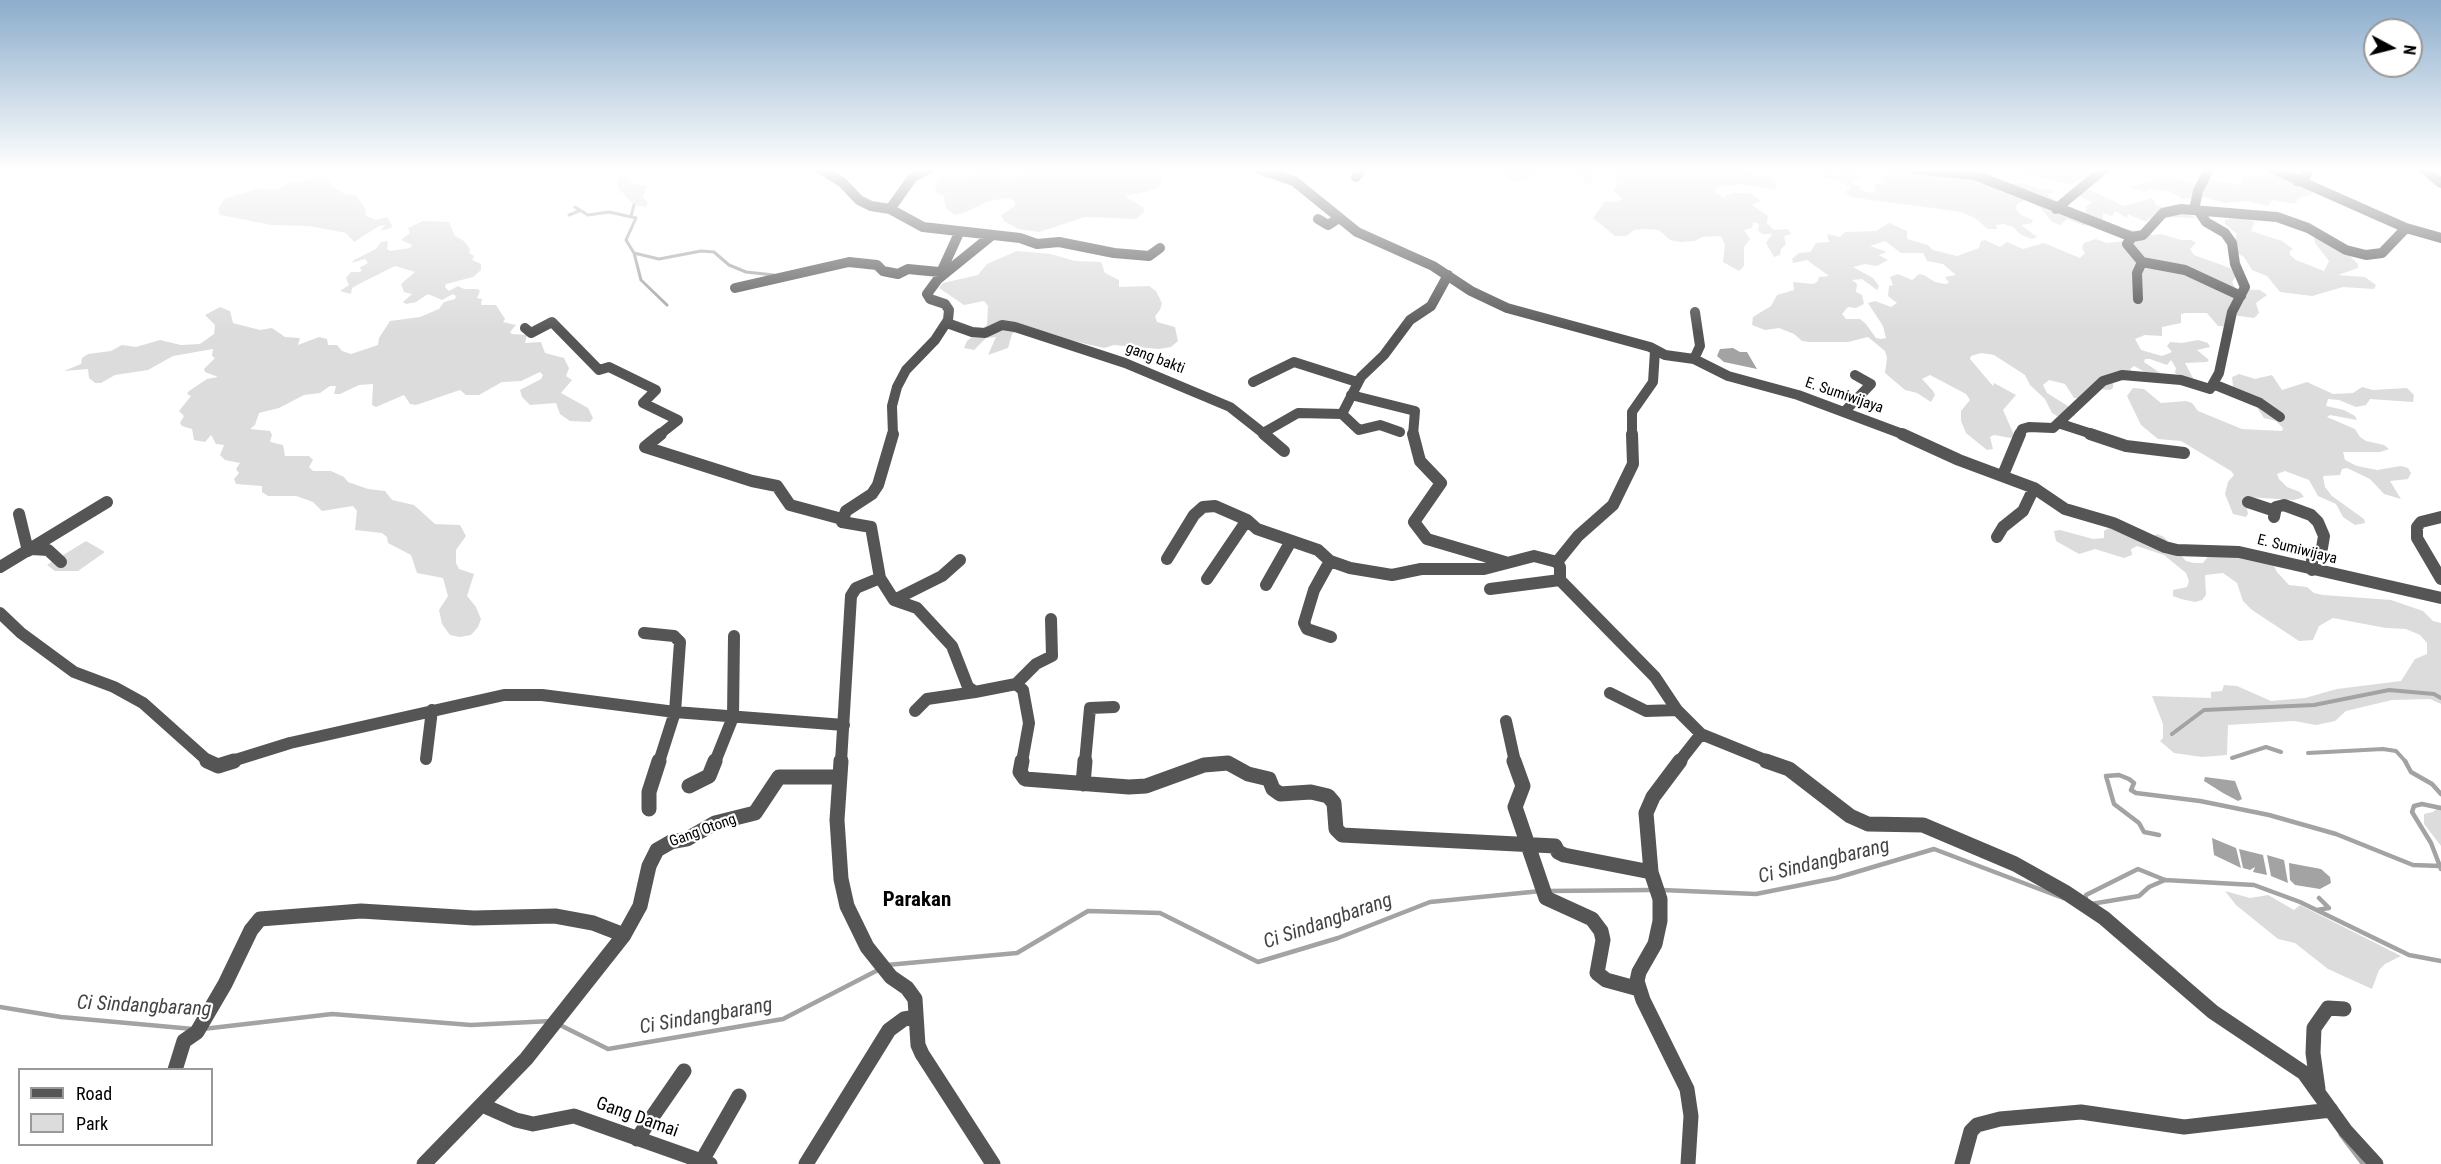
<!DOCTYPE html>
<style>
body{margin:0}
#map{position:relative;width:2441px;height:1164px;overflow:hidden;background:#fff;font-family:"Roboto Condensed",sans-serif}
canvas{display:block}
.legend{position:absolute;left:18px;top:1068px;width:195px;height:78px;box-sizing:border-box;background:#fff;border:2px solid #999;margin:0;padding:8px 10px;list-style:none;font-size:18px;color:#000}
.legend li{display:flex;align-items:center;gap:12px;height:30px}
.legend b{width:30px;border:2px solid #999}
.north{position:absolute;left:2363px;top:18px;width:60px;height:60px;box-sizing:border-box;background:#fff;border:2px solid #999;border-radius:50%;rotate:97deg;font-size:16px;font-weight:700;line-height:24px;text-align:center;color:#000}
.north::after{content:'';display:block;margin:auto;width:21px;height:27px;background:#000;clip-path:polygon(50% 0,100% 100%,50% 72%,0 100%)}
</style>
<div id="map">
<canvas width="2441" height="1164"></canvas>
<ul class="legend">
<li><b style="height:8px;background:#555"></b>Road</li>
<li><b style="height:16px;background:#dcdcdc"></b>Park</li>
</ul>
<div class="north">N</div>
</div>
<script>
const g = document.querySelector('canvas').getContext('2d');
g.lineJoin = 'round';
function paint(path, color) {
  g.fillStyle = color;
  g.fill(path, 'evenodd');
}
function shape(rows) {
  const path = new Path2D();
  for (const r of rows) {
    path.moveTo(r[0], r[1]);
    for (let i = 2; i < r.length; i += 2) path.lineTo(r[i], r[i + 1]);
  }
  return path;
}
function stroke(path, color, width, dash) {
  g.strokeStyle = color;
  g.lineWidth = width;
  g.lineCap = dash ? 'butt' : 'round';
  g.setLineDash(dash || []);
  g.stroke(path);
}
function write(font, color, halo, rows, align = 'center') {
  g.font = font + ' "Roboto Condensed",sans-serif';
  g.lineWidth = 4.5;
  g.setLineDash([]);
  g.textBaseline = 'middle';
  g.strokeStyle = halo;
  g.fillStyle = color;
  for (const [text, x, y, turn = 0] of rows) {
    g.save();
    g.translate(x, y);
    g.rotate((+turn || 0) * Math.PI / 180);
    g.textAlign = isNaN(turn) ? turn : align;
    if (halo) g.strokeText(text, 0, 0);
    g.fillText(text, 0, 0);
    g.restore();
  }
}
paint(shape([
 [617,169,631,169,627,173,628,182,646,186,643,197,648,203,646,207,634,205,618,188,617,179,621,172],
 [972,169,1005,169,1005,178,1015,179,1031,169,1163,170,1160,186,1154,190,1125,196,1144,208,1143,213,1136,219,1085,217,1039,232,1018,229,1004,221,1001,215,1015,206,1015,201,1008,198,989,201,964,213,955,215,949,211,945,206,944,196,937,193,934,183,946,176,962,178,970,176],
 [1489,169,1597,169,1590,173,1593,183,1589,185,1583,181,1584,177,1573,172,1550,175,1540,174,1517,182,1509,179,1505,174,1490,171],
 [1610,169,1730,169,1767,175,1777,182,1775,190,1741,184,1716,187,1715,192,1727,200,1724,196,1734,193,1750,193,1761,201,1752,205,1768,216,1767,223,1774,230,1788,229,1791,234,1784,236,1786,244,1781,249,1780,255,1774,257,1766,243,1772,234,1762,234,1758,230,1759,224,1753,222,1752,228,1744,230,1750,239,1744,247,1744,266,1739,271,1723,262,1725,245,1721,236,1702,237,1695,241,1680,242,1670,240,1659,230,1644,229,1634,230,1626,236,1615,236,1593,218,1605,201,1616,202,1622,199,1614,192,1617,182,1615,172],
 [1845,169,1861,169,1858,180,1852,180,1853,184,1860,186,1861,191,1875,193,1875,184,1884,182,1875,174,1900,172,1895,169,1895,172,1889,173,1882,169,1899,169,1907,171,1992,169,1990,173,1996,175,1995,178,2011,186,2011,183,2022,183,2042,190,2049,189,2054,192,2048,195,2051,197,2094,224,2085,226,2067,219,2060,225,2051,221,2041,208,2025,200,2017,204,2016,209,2021,215,2033,220,2032,223,2021,225,2037,237,2031,239,2020,234,2013,227,2004,224,1996,225,1997,229,1988,229,1975,218,1961,212,1850,197,1845,192,1851,187,1837,180,1816,176,1815,173,1820,174,1824,171,1836,175],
 [2005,169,2092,169,2072,185],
 [2268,169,2293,170,2312,188,2312,192,2310,195,2299,198,2295,204,2272,200,2268,206,2246,201,2224,203,2203,197,2183,199,2169,191,2148,189,2144,192,2131,187,2165,176,2198,185,2208,184,2208,180,2241,185,2242,176,2265,175],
 [319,177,329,180,332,186,345,194,356,195,365,208,366,216,376,220,387,217,393,227,385,230,381,230,385,225,379,226,354,242,346,233,309,226,272,225,220,215,218,209,224,199,257,189,276,190,289,183],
 [2086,188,2124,206,2152,198,2157,206,2178,210,2197,218,2163,217,2153,221,2150,218,2146,222,2128,214,2127,218,2115,211,2112,216,2103,213,2103,220,2097,222,2086,214,2086,206,2093,202,2078,196],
 [2235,218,2255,221,2251,231,2282,241,2293,249,2290,251,2290,255,2296,260,2324,271,2329,261,2315,243,2314,238,2319,237,2345,251,2358,264,2358,268,2338,275,2365,277,2376,285,2374,289,2343,287,2312,296,2280,292,2267,276,2252,270,2244,257,2232,249,2237,234,2225,224,2225,220],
 [423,221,449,222,455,236,464,241,470,249,469,253,474,256,472,260,481,264,481,270,473,277,446,284,445,287,449,291,458,286,464,289,478,289,480,291,477,298,482,299,481,305,496,305,505,319,503,322,516,325,510,332,512,334,527,335,525,343,541,342,545,353,564,358,569,368,566,376,572,380,561,393,588,408,593,418,590,422,570,421,560,414,556,403,530,405,522,397,520,390,541,379,543,375,540,372,521,381,502,382,479,395,466,395,460,390,416,405,410,404,404,395,376,407,372,405,373,384,359,385,340,394,334,394,336,386,330,386,320,393,304,395,279,408,259,413,255,425,250,429,270,431,272,435,270,442,283,445,285,456,309,456,313,460,309,467,313,471,331,471,344,477,348,482,368,489,385,491,392,500,414,505,435,524,460,525,466,536,456,550,456,563,459,569,474,574,467,596,476,607,481,619,478,627,471,635,460,637,450,635,442,624,439,610,448,596,443,578,417,573,411,555,388,543,387,537,382,533,355,530,357,511,353,506,322,511,313,502,296,496,268,496,262,492,262,486,236,484,234,479,239,473,236,469,240,463,225,460,220,455,224,445,216,444,211,435,205,442,194,440,192,429,182,426,180,423,184,416,179,411,191,396,187,394,189,391,207,379,218,377,205,372,204,369,215,358,212,356,213,349,173,356,148,370,115,375,101,383,95,383,89,378,88,369,64,371,81,364,82,358,88,354,111,351,122,345,136,347,160,340,181,345,200,344,214,334,215,325,205,315,220,307,230,311,233,323,260,330,272,328,285,337,300,338,298,345,319,337,327,339,328,345,337,345,342,351,351,354,378,345,379,338,390,321,420,317,439,309,444,302,455,299,456,296,453,294,442,300,428,294,416,302,406,304,403,302,412,294,404,292,401,284,415,272,395,266,357,285,352,288,351,294,340,291,349,285,346,278,351,272,360,272,362,270,359,268,368,263,365,259,351,263,354,260,376,249,381,242,388,241,387,249,390,251,410,248,412,245,401,240,410,233,408,228],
 [1889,223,1907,231,1907,239,1928,245,1933,250,1957,256,1979,248,1981,241,1985,240,2000,247,2007,242,2023,249,2044,243,2080,258,2085,253,2082,248,2084,243,2096,239,2107,243,2127,241,2127,229,2153,235,2161,234,2181,240,2191,240,2196,243,2190,249,2194,255,2230,268,2237,274,2232,282,2236,289,2260,290,2267,295,2256,303,2259,313,2254,318,2232,315,2234,327,2218,326,2207,313,2186,313,2181,314,2181,323,2162,327,2162,336,2145,335,2135,339,2141,350,2162,356,2172,352,2167,346,2170,342,2182,343,2198,340,2208,343,2210,347,2197,350,2209,360,2207,362,2185,363,2193,378,2191,381,2175,373,2176,368,2171,360,2167,365,2150,359,2145,359,2144,362,2162,374,2145,372,2134,366,2130,369,2133,373,2129,379,2113,381,2113,388,2110,390,2097,389,2080,398,2074,398,2065,384,2049,380,2043,385,2047,393,2071,408,2075,416,2057,416,2052,413,2045,399,2030,385,2025,375,1994,355,1981,353,1971,356,1970,359,1993,386,1994,383,2016,395,2003,410,2014,435,2011,438,1994,435,1990,437,1993,449,1987,450,1966,433,1961,421,1961,411,1970,400,1966,394,1930,375,1922,379,1933,391,1935,395,1931,402,1917,393,1905,390,1885,373,1887,358,1885,351,1868,337,1848,342,1810,342,1802,341,1794,334,1779,328,1765,330,1752,325,1753,317,1771,306,1777,295,1794,290,1793,282,1813,284,1817,282,1819,277,1829,276,1807,260,1793,263,1792,259,1799,253,1810,252,1816,243,1829,242,1827,234,1840,237,1845,232,1876,231],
 [1885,241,1901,253,1923,253,1927,261,1943,264,1956,275,1945,277,1949,283,1945,284,1935,282,1924,275,1919,274,1912,280,1898,274,1890,277,1893,285,1889,286,1888,296,1897,303,1891,307,1875,301,1868,303,1883,326,1886,338,1881,339,1876,338,1866,324,1860,319,1846,319,1842,314,1848,307,1856,308,1864,304,1862,295,1856,292,1857,284,1852,280,1862,279,1877,290,1879,286,1873,278,1853,267,1865,264,1877,266,1888,260,1879,255,1887,252,1870,246],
 [1017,251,1051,254,1075,261,1101,262,1105,273,1119,280,1119,287,1149,286,1156,291,1162,303,1160,310,1155,316,1157,322,1175,327,1178,341,1171,347,1159,349,1114,345,1104,348,1021,329,1012,334,1008,348,988,355,996,337,986,338,974,350,964,348,967,341,987,325,988,306,984,301,964,305,939,288,943,283,978,275,987,264],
 [2239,374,2255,379,2272,375,2282,390,2307,382,2333,394,2353,393,2362,387,2373,390,2407,388,2414,395,2413,402,2370,399,2366,405,2356,407,2339,400,2328,399,2326,406,2344,410,2355,416,2357,420,2330,415,2327,417,2355,429,2360,437,2366,441,2384,445,2389,449,2380,452,2343,452,2345,460,2357,466,2377,470,2401,466,2408,468,2411,473,2408,479,2390,481,2401,499,2384,494,2370,479,2347,468,2342,469,2340,475,2323,476,2325,487,2332,496,2364,519,2365,523,2355,525,2343,517,2336,504,2318,496,2309,480,2285,471,2277,474,2279,479,2287,487,2300,492,2304,497,2294,500,2247,497,2245,500,2248,514,2246,517,2233,514,2225,494,2228,482,2234,475,2231,471,2181,441,2158,439,2141,425,2127,396,2133,388,2144,389,2161,403,2186,401,2192,403,2198,411,2242,429,2282,431,2283,428,2276,421,2264,418,2256,406,2229,387,2233,386,2232,377],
 [2112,526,2150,539,2157,534,2164,537,2186,561,2194,563,2203,563,2209,555,2270,559,2277,572,2289,585,2307,587,2314,593,2323,595,2391,600,2423,611,2433,621,2441,623,2441,704,2430,699,2392,700,2346,711,2335,721,2316,725,2294,721,2228,725,2227,755,2202,757,2174,753,2160,741,2163,738,2163,724,2152,696,2211,698,2211,692,2222,691,2224,685,2237,686,2271,701,2305,698,2337,689,2401,681,2415,659,2427,654,2427,643,2420,635,2406,629,2386,628,2333,618,2319,626,2313,640,2299,641,2252,610,2243,601,2237,583,2223,573,2205,575,2206,595,2202,600,2195,602,2181,599,2173,596,2173,590,2187,587,2189,581,2186,573,2164,555,2137,546,2131,549,2132,555,2124,558,2095,549,2079,554,2056,541,2054,531,2060,530,2093,539,2104,538,2104,531],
 [86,541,105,552,78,571,55,571,47,565],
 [2441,805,2441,846,2424,824,2424,814,2433,812],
 [2225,891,2250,898,2268,895,2294,910,2300,905,2401,956,2385,964,2379,970,2372,989,2328,969,2295,943,2278,939,2236,905]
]), '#dcdcdc');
paint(shape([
 [1733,348,1740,352,1747,352,1757,369,1724,362,1717,356,1720,349],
 [2205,777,2235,781,2242,799,2238,801,2223,793,2204,781],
 [2212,838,2236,848,2241,868,2214,855],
 [2239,849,2263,855,2267,875,2253,872,2255,867,2250,870,2243,868],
 [2267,855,2284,860,2288,883,2271,876],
 [2289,863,2321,869,2330,877,2331,883,2320,889,2295,885,2290,880]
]), '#a3a3a3');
stroke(shape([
 [575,207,588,215,609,212,636,218,626,240,634,253,641,280,667,305],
 [569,215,579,211],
 [631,216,634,205],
 [634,253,659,259,701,251,714,252,729,265,746,272,774,275]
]), '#a3a3a3', 3);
stroke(shape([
 [2172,734,2204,710,2314,705,2389,690,2434,694,2441,698],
 [2308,753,2383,749,2396,751,2406,762],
 [2232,758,2266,747,2281,752]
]), '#a3a3a3', 4);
stroke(shape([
 [2405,761,2411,772,2432,784,2441,794],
 [2441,808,2422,804,2414,806,2412,812,2431,843,2441,869],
 [2159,835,2144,832,2139,823,2114,804,2106,776,2119,775,2129,779,2134,783,2131,790,2136,793,2200,801,2269,815,2336,834,2413,865,2440,866],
 [1662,890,1756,894,1836,878,1934,849,2063,898],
 [1548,891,1652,890],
 [2085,902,2086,895,2138,869,2165,880,2254,885,2300,902,2409,955,2441,961],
 [2091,904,2139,896,2149,887,2165,880],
 [2317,910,2329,908,2319,898],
 [887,965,1017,953,1088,911,1160,913,1258,962,1338,938,1430,902,1541,891],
 [0,1007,61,1017,193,1029],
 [558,1024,608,1049,783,1019,880,969],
 [203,1029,332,1014,471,1025,551,1021],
 [2341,1135,2363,1164]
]), '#a3a3a3', 4.5);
stroke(shape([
 [820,169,842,182,859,200,871,206,890,209,923,227,1020,238,1037,244,1059,242,1114,253,1149,256,1160,248],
 [1258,169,1294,181,1357,232,1433,266,1471,291,1507,308,1650,347,1665,355,1694,359,1728,376,1798,395,1905,435],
 [1916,169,1975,175,2132,237,2143,235,2163,213,2181,209,2277,217,2308,228,2346,250,2366,255,2382,253,2406,228],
 [2273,169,2406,228,2441,238],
 [2424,169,2441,183],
 [1356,177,1362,169],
 [2297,181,2306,176,2308,169],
 [890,209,913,177,929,169],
 [2056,209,2104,169],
 [2194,210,2198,191,2209,169],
 [1318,219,1328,225,1339,218],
 [2132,237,2127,244,2142,262,2185,270,2241,296],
 [938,279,991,236],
 [735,288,849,262,877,265,883,271,898,274,908,269,939,272],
 [2138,299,2137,273,2142,262],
 [947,323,972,332,985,333,1002,325,1015,327,1125,363,1230,407,1263,433,1298,413,1342,414],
 [525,328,531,333,552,322,599,370,609,367,656,390,643,403,678,420,659,435],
 [1694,359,1700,346,1695,312],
 [1253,382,1294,362,1357,382],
 [2213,384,2260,403,2280,417],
 [1351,395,1415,411,1413,435],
 [1844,412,1871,384,1855,375],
 [1342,414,1361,377,1384,355,1410,320,1431,306,1448,275],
 [1342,414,1359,430,1380,425,1400,432],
 [2058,423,2095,435],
 [1263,433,1266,435],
 [893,435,892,406,897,387,906,370,935,340,948,320,949,310,945,304,930,299,927,294,938,279,959,233],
 [1632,435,1632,412,1653,382,1655,351],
 [2019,435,2022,429,2029,427,2053,428,2103,381,2122,375,2181,380,2210,389,2219,373,2232,312,2245,287,2235,264,2232,243,2225,233,2206,222,2198,210]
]), '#555', 10);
stroke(shape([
 [661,434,645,447,752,481,777,486,790,505,842,519],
 [893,434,878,485,872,494,846,511,842,522,871,527,880,578,894,600,917,608,952,646,968,687,975,692,1016,684],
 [1264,434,1284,451],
 [1413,434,1420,461,1441,483,1414,522,1427,539,1505,562],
 [1632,434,1633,464,1613,505,1578,536,1557,562,1560,567,1560,580,1655,677,1677,710,1701,734,1770,762],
 [1902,434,1959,460,2034,488,2065,509,2113,523,2165,547,2177,550,2239,552,2441,598],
 [2090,434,2126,446,2184,453],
 [2003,475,2020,434],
 [2248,502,2275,511],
 [19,514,28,551],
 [2274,517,2276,507,2284,505,2311,515,2318,522,2324,536,2322,548,2312,558,2312,570],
 [2441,517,2421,522,2417,527,2417,538,2441,579],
 [1997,537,2003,527,2023,511,2034,488],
 [32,549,48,550,61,562],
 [1167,559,1194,515,1203,507,1215,506,1247,520,1257,529,1318,550,1330,561],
 [0,567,107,502],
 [1207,579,1247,520],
 [1266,585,1291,541],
 [1490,589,1560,580],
 [894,600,942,576,960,560],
 [0,613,21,633,74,672,114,687,143,703,209,762],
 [644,633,674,636,680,642,675,712,659,762],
 [1331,637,1307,629,1304,623,1314,590,1330,561,1350,568,1392,575,1421,569,1484,569,1534,556,1557,562],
 [1016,684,1023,690,1029,723,1022,762],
 [1016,684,1036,664,1052,656,1051,619],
 [1610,693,1646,711,1677,710],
 [915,711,927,699,975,692],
 [1506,721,1515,762],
 [426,759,432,710],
 [229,762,290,743,504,695,542,695,675,712,844,725],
 [715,762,733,717,734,636],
 [841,762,851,596,856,588,880,578],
 [1085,762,1090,708,1114,707],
 [1679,762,1701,734]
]), '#555', 12);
stroke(shape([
 [207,761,218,766,234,761],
 [841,761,837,820,841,879,847,906,867,947,891,977,907,988,915,999,918,1045,922,1054,993,1164],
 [1022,761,1020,772,1025,779,1129,787,1146,786,1204,765,1228,763,1248,774,1269,779,1273,789,1280,794,1311,792,1328,796,1334,803,1336,829,1342,835,1555,846,1558,852,1564,855,1651,872],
 [1514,761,1523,786,1515,807,1546,898,1592,919,1601,931,1603,940,1597,973,1606,980,1639,989],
 [1680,761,1653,797,1646,813,1651,872,1660,899,1660,921,1655,944,1639,972,1637,981,1643,1000,1687,1089,1691,1116,1688,1164],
 [1766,761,1789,769,1850,816,1868,824,1923,825,2015,864,2065,892,2104,918,2213,1012,2304,1073,2345,1130,2376,1164],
 [1083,784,1085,761],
 [689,786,709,776,715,761],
 [649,809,649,792,659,761],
 [175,1070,184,1041,197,1032,225,984,251,930,260,919,361,911,474,918,555,916,593,923,624,935],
 [2318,1089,2313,1053,2314,1028,2328,1008,2344,1009],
 [482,1105,516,1120,533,1124,574,1116,710,1164],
 [637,1139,684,1071],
 [424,1164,526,1059,624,935,640,906,649,866,657,850,671,842,687,839,715,823,755,813,779,777,839,777],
 [700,1164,739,1096],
 [806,1164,889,1030,904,1019,916,1017],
 [1962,1164,1971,1131,1977,1125,2000,1119,2081,1112,2184,1127,2331,1110]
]), '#555', 15);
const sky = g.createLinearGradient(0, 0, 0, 332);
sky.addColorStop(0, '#8cadcc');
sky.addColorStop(0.51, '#fff');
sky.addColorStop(1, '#ffffff00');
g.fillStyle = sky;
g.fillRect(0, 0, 2441, 332);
write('15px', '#000', '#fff', [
 ["gang bakti",1155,359,21],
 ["E. Sumiwijaya",1844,396,19],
 ["E. Sumiwijaya",2297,550,14],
 ["Gang Otong",703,831,-20]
]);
write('18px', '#000', '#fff', [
 ["Gang Damai",637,1118,20]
]);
write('italic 20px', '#444', '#fff', [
 ["Ci Sindangbarang",1824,862,-14],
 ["Ci Sindangbarang",1328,922,-19],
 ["Ci Sindangbarang",144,1007,3],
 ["Ci Sindangbarang",706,1017,-10]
]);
write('bold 21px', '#000', '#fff', [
 ["Parakan",917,901]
]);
</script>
